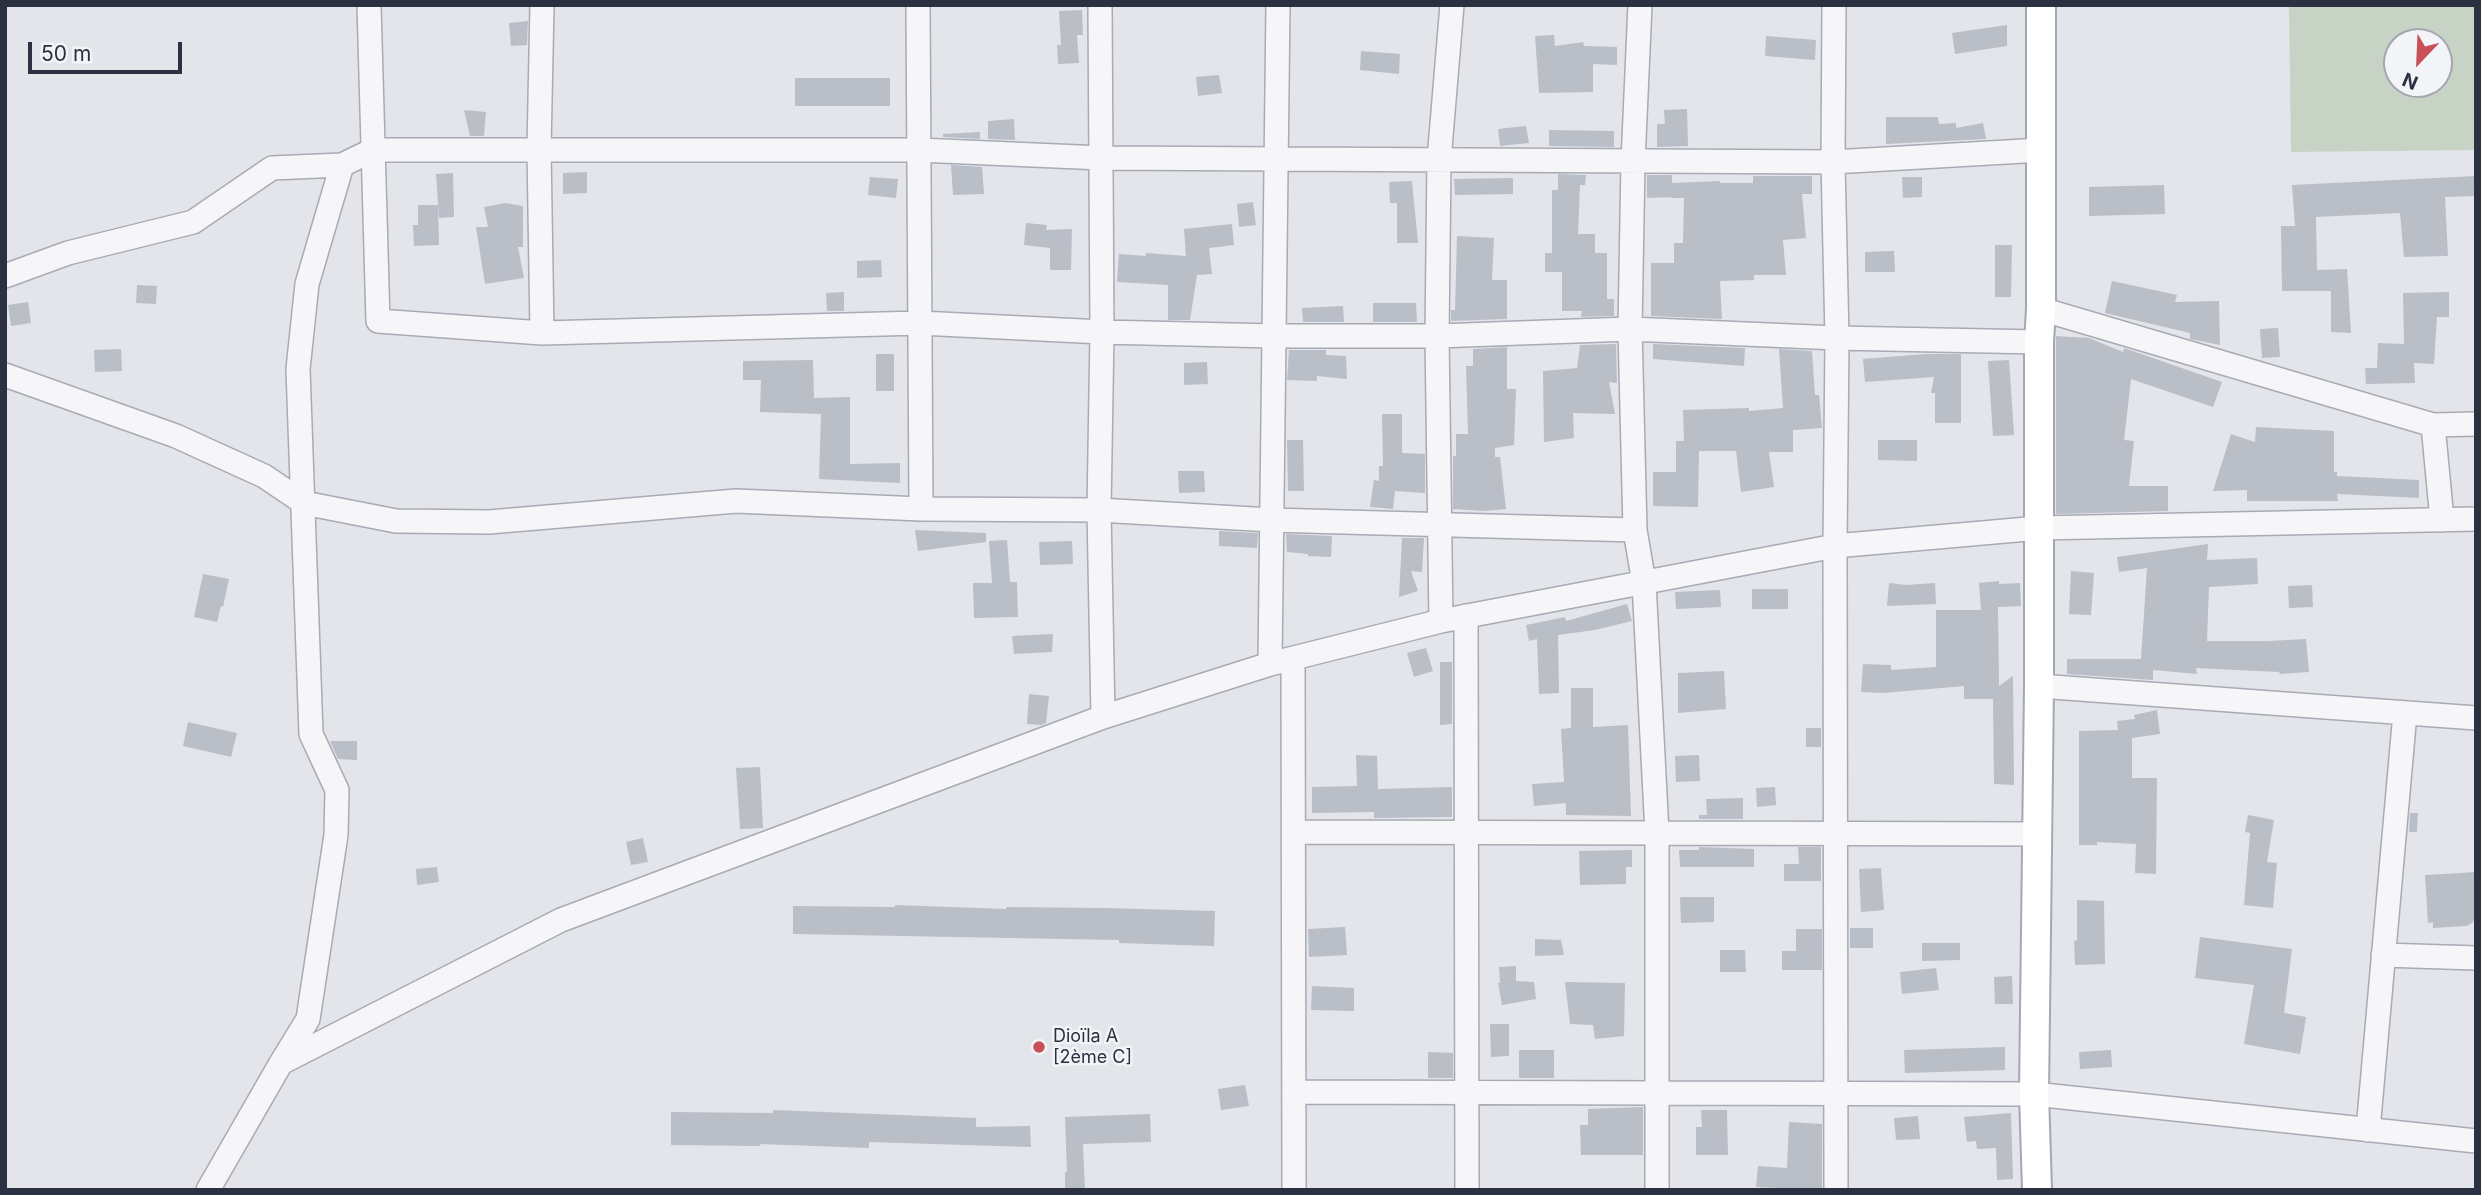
<!DOCTYPE html>
<meta charset="utf-8">
<style>
body{margin:0}
#map{position:relative;width:2481px;height:1195px;overflow:hidden;background:#e3e5ea;font-family:Inter,sans-serif}
canvas{display:block}
.frame{position:absolute;inset:0;border:7px solid #2c3142;pointer-events:none}
.north{position:absolute;left:2383px;top:28px;width:70px;height:70px;box-sizing:border-box;background:#f3f4f8;border:2px solid #a3a6af;border-radius:50%;rotate:203deg;font-size:19px;font-weight:700;line-height:28px;text-align:center;color:#2c3142}
.north::after{content:'';display:block;margin:auto;width:24px;height:32px;background:#c85056;clip-path:polygon(50% 0,100% 100%,50% 72%,0 100%)}
.scale{position:absolute;left:28px;top:42px;width:154px;height:32px;box-sizing:border-box;border:4px solid #2c3142;border-top:0;padding-left:9px;font-size:21px;line-height:24px;white-space:nowrap;color:#2c3142;-webkit-text-stroke:5px #f3f4f8;paint-order:stroke}
</style>
<div id="map">
<canvas width="2481" height="1195"></canvas>
<div class="frame"></div>
<div class="north">N</div>
<div class="scale">50 m</div>
</div>
<script>
const g = document.querySelector('canvas').getContext('2d');
g.lineJoin = 'round';
function paint(path, color) {
  g.fillStyle = color;
  g.fill(path, 'evenodd');
}
function shape(rows) {
  const path = new Path2D();
  for (const r of rows) {
    path.moveTo(r[0], r[1]);
    for (let i = 2; i < r.length; i += 2) path.lineTo(r[i], r[i + 1]);
  }
  return path;
}
function stroke(path, color, width, dash) {
  g.strokeStyle = color;
  g.lineWidth = width;
  g.lineCap = dash ? 'butt' : 'round';
  g.setLineDash(dash || []);
  g.stroke(path);
}
function write(font, color, halo, rows, align = 'center') {
  g.font = font + ' Inter,sans-serif';
  g.lineWidth = 5;
  g.setLineDash([]);
  g.textBaseline = 'middle';
  g.strokeStyle = halo;
  g.fillStyle = color;
  for (const [text, x, y, turn = 0] of rows) {
    g.save();
    g.translate(x, y);
    g.rotate((+turn || 0) * Math.PI / 180);
    g.textAlign = isNaN(turn) ? turn : align;
    if (halo) g.strokeText(text, 0, 0);
    g.fillText(text, 0, 0);
    g.restore();
  }
}
paint(shape([
 [2289,5,2476,5,2476,150,2291,152],
 [2397,42,2439,42,2439,84,2397,84]
]), '#c7d4c5');
paint(shape([
 [1082,10,1083,35,1077,35,1079,63,1058,64,1057,45,1061,45,1059,11],
 [528,21,527,45,511,46,509,23],
 [2007,25,2007,46,1955,54,1952,33],
 [1554,35,1555,46,1583,42,1584,46,1617,47,1617,65,1593,64,1593,92,1539,93,1535,36],
 [1766,36,1816,40,1815,60,1765,56],
 [1361,51,1400,54,1399,74,1360,70],
 [1219,75,1222,93,1198,96,1196,77],
 [795,78,890,78,890,106,795,106],
 [1687,109,1688,146,1657,147,1657,124,1665,124,1664,110],
 [464,110,486,112,484,136,470,136],
 [1886,117,1938,117,1939,124,1956,123,1956,128,1983,123,1986,139,1886,144],
 [1014,119,1015,140,988,139,988,121],
 [1526,126,1529,143,1500,146,1498,129],
 [1549,130,1614,131,1614,147,1549,146],
 [980,132,980,139,943,137,943,134],
 [951,165,982,167,984,194,953,195],
 [587,172,587,193,563,194,563,173],
 [453,173,454,217,439,218,436,174],
 [1558,174,1586,175,1585,185,1580,185,1578,234,1595,234,1595,253,1607,253,1607,299,1614,299,1614,316,1581,317,1582,311,1562,311,1562,272,1545,272,1545,253,1552,253,1552,190,1558,190],
 [1647,175,1672,175,1672,197,1647,198],
 [1753,176,1812,176,1812,194,1802,194,1806,238,1783,240,1786,275,1754,275,1754,280,1720,281,1722,319,1651,316,1651,263,1674,263,1674,243,1683,243,1684,198,1672,198,1672,183,1720,181,1720,183,1753,183],
 [2476,176,2476,196,2445,197,2448,256,2404,257,2400,213,2316,217,2317,270,2347,269,2351,333,2331,332,2331,291,2282,291,2281,226,2295,226,2292,185],
 [870,177,898,179,896,198,868,195],
 [1902,177,1922,177,1922,197,1903,198],
 [1513,178,1513,194,1455,195,1454,179],
 [1412,181,1418,243,1397,243,1397,203,1390,203,1389,182],
 [2164,185,2165,214,2089,216,2089,187],
 [1253,202,1256,225,1239,227,1237,204],
 [505,203,523,206,523,247,518,247,524,278,485,284,476,227,488,227,484,207],
 [418,205,438,205,439,245,414,246,413,225,418,225],
 [1026,223,1047,225,1046,230,1072,229,1071,270,1050,270,1050,248,1024,245],
 [1232,224,1234,245,1209,248,1212,274,1197,275,1190,320,1168,320,1168,285,1117,282,1119,254,1146,256,1146,253,1186,256,1184,229],
 [1457,236,1494,238,1492,280,1507,280,1507,319,1451,321,1451,310,1455,310],
 [1995,245,2012,245,2011,297,1995,297],
 [1894,251,1895,272,1865,272,1865,252],
 [881,260,882,277,857,278,857,261],
 [2112,281,2177,295,2175,302,2219,301,2220,345,2190,339,2190,333,2105,313],
 [137,285,157,286,156,304,136,303],
 [844,292,844,311,827,311,826,293],
 [2449,292,2449,317,2437,317,2434,364,2414,363,2415,383,2366,384,2365,368,2377,368,2378,343,2404,344,2403,293],
 [28,302,31,323,11,326,8,305],
 [1373,303,1416,303,1417,322,1373,322],
 [1343,306,1344,322,1303,322,1302,308],
 [2278,328,2280,357,2262,358,2260,329],
 [2056,336,2089,338,2123,352,2124,348,2222,382,2213,407,2131,379,2124,440,2134,441,2129,486,2168,486,2168,511,2056,514],
 [1616,344,1617,383,1609,382,1615,414,1573,413,1574,438,1544,442,1543,371,1577,368,1580,345],
 [1653,344,1745,348,1744,366,1653,359],
 [1507,347,1507,389,1516,389,1514,445,1495,448,1495,457,1500,457,1506,509,1484,511,1453,509,1453,456,1456,456,1456,434,1468,434,1466,366,1473,366,1473,349],
 [121,349,122,371,95,372,94,350],
 [1779,349,1812,351,1815,395,1819,395,1822,428,1793,430,1793,452,1769,452,1774,487,1741,492,1736,451,1699,451,1698,507,1653,506,1653,472,1676,472,1676,441,1684,441,1683,410,1749,408,1749,411,1783,408],
 [1289,350,1326,350,1326,355,1346,356,1347,379,1317,376,1317,381,1287,380],
 [876,354,894,354,894,391,876,391],
 [1926,354,1961,354,1961,423,1935,423,1935,393,1931,393,1934,377,1865,382,1863,359],
 [813,360,814,398,850,397,850,464,900,463,900,483,819,479,821,414,760,412,761,380,743,380,743,361],
 [2009,360,2014,435,1993,436,1988,361],
 [1207,362,1208,384,1184,385,1184,363],
 [1382,414,1402,414,1402,453,1425,454,1425,493,1395,491,1393,509,1370,507,1374,480,1379,481,1379,466,1383,466],
 [2256,427,2334,431,2334,472,2337,472,2337,476,2419,480,2419,498,2337,494,2338,501,2247,501,2247,490,2213,491,2231,434,2255,442],
 [1287,440,1303,440,1304,491,1288,491],
 [1878,440,1917,440,1917,461,1878,460],
 [1178,471,1204,471,1205,492,1179,493],
 [915,530,986,533,986,542,918,551],
 [1219,531,1258,533,1257,548,1219,546],
 [1286,534,1332,536,1331,557,1308,556,1308,554,1287,552],
 [1402,538,1424,538,1422,572,1411,571,1418,591,1399,597],
 [1007,540,1010,582,1017,582,1018,617,974,618,973,583,992,583,989,541],
 [1072,541,1073,564,1040,565,1039,542],
 [2208,544,2207,560,2257,558,2258,584,2209,587,2207,641,2269,641,2306,639,2309,672,2280,674,2279,672,2196,668,2197,674,2153,670,2153,680,2067,674,2067,659,2141,659,2147,568,2119,572,2117,557],
 [2071,571,2094,573,2091,615,2069,614],
 [203,574,229,579,223,607,221,606,217,622,194,617],
 [1999,581,1999,584,2020,583,2021,606,1998,607,1999,686,2013,676,2014,785,1994,784,1993,699,1964,699,1964,686,1883,693,1861,692,1863,664,1891,665,1891,670,1936,667,1936,610,1981,610,1979,583],
 [1889,583,1906,585,1935,583,1936,604,1887,606],
 [2312,585,2313,607,2289,608,2288,586],
 [1752,589,1788,589,1788,609,1752,609],
 [1720,590,1721,607,1676,609,1675,592],
 [1627,604,1632,621,1595,630,1558,635,1559,693,1539,694,1537,639,1529,641,1526,625,1565,617,1566,621],
 [1053,634,1052,652,1014,654,1012,636],
 [1426,648,1433,671,1414,677,1407,653],
 [1440,662,1452,662,1452,724,1440,725],
 [1724,671,1726,709,1678,713,1678,673],
 [1571,688,1593,688,1593,727,1628,725,1631,816,1566,815,1566,803,1534,806,1532,784,1564,782,1561,729,1571,728],
 [1029,694,1049,696,1046,723,1041,725,1027,724],
 [2157,710,2160,734,2132,738,2132,778,2157,778,2156,874,2135,873,2136,844,2097,842,2097,845,2079,845,2079,731,2118,730,2117,721,2135,719,2134,715],
 [188,722,237,733,231,757,183,746],
 [1806,728,1821,728,1821,747,1806,747],
 [330,741,357,741,357,760,338,759],
 [1356,755,1377,756,1378,789,1452,787,1452,817,1374,818,1374,812,1312,813,1312,787,1357,786],
 [1699,755,1700,781,1676,782,1675,756],
 [760,767,763,828,740,829,736,768],
 [1775,787,1776,805,1757,807,1756,788],
 [1743,798,1743,819,1699,819,1699,815,1707,815,1706,799],
 [2410,813,2418,813,2417,832,2409,832],
 [2248,815,2274,820,2267,862,2277,863,2273,908,2244,905,2250,833,2245,832],
 [643,838,648,862,631,865,626,842],
 [1699,847,1754,849,1754,867,1680,867,1679,850,1699,850],
 [1798,847,1821,847,1821,881,1784,881,1784,864,1799,864],
 [1632,850,1632,867,1626,867,1626,884,1580,885,1579,851],
 [437,867,439,882,417,885,416,869],
 [1881,868,1884,910,1861,912,1859,869],
 [2476,872,2476,917,2472,923,2466,926,2433,928,2433,922,2428,923,2425,875],
 [1680,897,1714,897,1714,922,1681,923],
 [2077,900,2104,901,2105,964,2075,965,2074,941,2077,940],
 [895,905,1006,909,1006,907,1104,908,1215,911,1214,946,1119,943,1119,940,793,934,793,906,895,907],
 [1345,927,1347,955,1309,957,1308,929],
 [1850,928,1873,928,1873,948,1850,948],
 [1796,929,1822,929,1822,970,1782,970,1782,951,1796,951],
 [2200,937,2292,949,2284,1013,2306,1017,2300,1054,2244,1044,2254,985,2195,978],
 [1535,939,1561,940,1564,955,1535,956],
 [1922,943,1960,943,1960,960,1922,961],
 [1720,950,1745,950,1746,972,1720,972],
 [1516,966,1516,981,1534,982,1536,999,1502,1005,1498,983,1500,983,1499,967],
 [1936,968,1939,990,1902,994,1900,972],
 [2012,976,2013,1004,1995,1004,1994,977],
 [1565,982,1625,983,1624,1036,1595,1039,1593,1025,1570,1024],
 [1312,986,1354,988,1354,1011,1311,1010],
 [1490,1024,1509,1024,1509,1056,1491,1057],
 [2005,1047,2005,1070,1905,1073,1904,1050],
 [1519,1050,1554,1050,1554,1078,1519,1078],
 [2111,1050,2112,1067,2080,1069,2079,1052],
 [1428,1052,1453,1053,1453,1078,1428,1078],
 [1245,1085,1249,1106,1221,1110,1218,1089],
 [1643,1107,1643,1155,1581,1155,1580,1125,1588,1125,1588,1109],
 [773,1110,976,1118,976,1127,1030,1126,1031,1147,869,1142,869,1148,760,1144,760,1146,671,1145,671,1112,773,1113],
 [1701,1110,1727,1110,1728,1155,1696,1155,1696,1127,1702,1127],
 [2011,1113,2013,1179,1997,1180,1996,1148,1977,1149,1976,1141,1967,1142,1964,1117],
 [1150,1114,1151,1142,1083,1144,1085,1189,1065,1190,1065,1172,1067,1172,1065,1117],
 [1918,1116,1920,1139,1896,1140,1894,1118],
 [1789,1122,1822,1124,1822,1190,1756,1187,1758,1166,1787,1168]
]), '#babec7');
const minor = shape([
 [369,5,378,321,542,333,920,323,1102,332,1275,336,1437,336,1630,329,1837,338,2039,342],
 [918,5,921,509],
 [1100,5,1102,332,1099,510,1103,717],
 [1640,5,1633,162,1630,329,1635,530,1644,583,1657,833,1657,1190],
 [1834,5,1833,162,1837,338,1835,546,1836,1190],
 [5,276,68,253,193,222,272,168,342,165,373,150,919,150,1102,158,1833,162,2041,150],
 [2041,309,2433,425,2476,424],
 [542,333,539,149,542,5],
 [5,375,176,436,264,476,304,503,396,521,489,522,736,501,921,509,1099,510,1271,520,1635,530],
 [2433,425,2442,520],
 [1466,616,1467,1190],
 [1441,621,1437,336,1439,160,1452,5],
 [1293,659,1294,1190],
 [1270,664,1278,5],
 [2039,686,2476,718],
 [1294,832,2037,834],
 [2383,955,2476,958],
 [281,1063,308,1019,336,835,337,790,311,734,298,369,307,284,342,165],
 [1294,1092,2034,1094,2476,1141],
 [2368,1130,2405,713],
 [208,1190,281,1063,561,920,1103,717,1270,664,1441,621,1835,546,2039,528,2476,519]
]);
const major = shape([
 [2037,1190,2034,1094,2039,686,2039,342,2041,309,2041,5]
]);
stroke(minor, '#a8abb4', 26);
stroke(major, '#a3a8b5', 32);
stroke(minor, '#f6f6f9', 23);
stroke(major, '#fff', 28);
for (const [x, y, r, color] of [
 [1039,1047,7,"#c85056"]
]) {
  const dot = new Path2D();
  dot.arc(x, y, r, 0, 2 * Math.PI);
  g.fillStyle = color;
  g.fill(dot);
  stroke(dot, '#f3f4f8', 2.5);
}
write('18px', '#2c3142', '#f3f4f8', [
 ["Dioïla A",1053,1037],
 ["[2ème C]",1053,1058]
], 'left');
</script>
